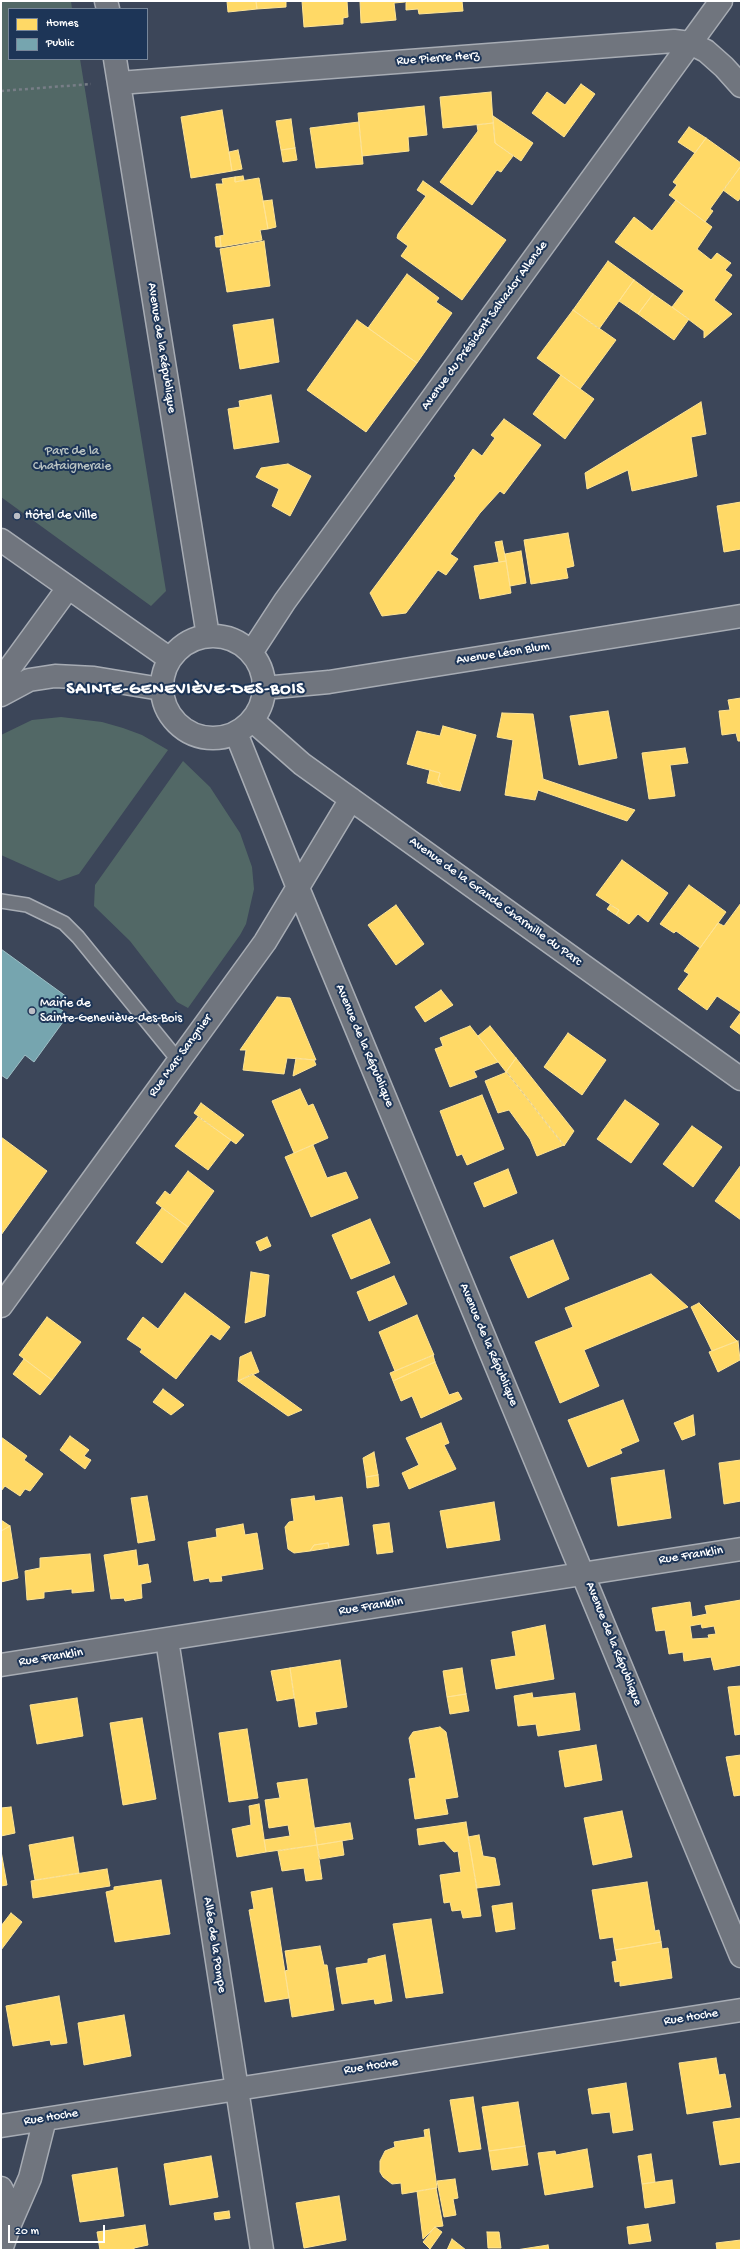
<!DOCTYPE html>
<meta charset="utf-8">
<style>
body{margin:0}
#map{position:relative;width:742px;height:2251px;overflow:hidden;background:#3c4659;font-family:"Gochi Hand",sans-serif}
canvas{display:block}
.frame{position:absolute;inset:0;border:2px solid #fff;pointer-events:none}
.legend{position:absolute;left:8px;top:8px;width:140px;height:52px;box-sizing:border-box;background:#1d3557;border:1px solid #77869a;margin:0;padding:5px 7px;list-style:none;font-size:12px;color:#fff}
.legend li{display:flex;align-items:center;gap:8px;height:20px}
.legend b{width:20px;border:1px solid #77869a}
.scale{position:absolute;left:8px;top:2225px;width:97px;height:18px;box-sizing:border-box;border:2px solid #fff;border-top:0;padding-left:5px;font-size:12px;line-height:14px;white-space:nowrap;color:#fff;-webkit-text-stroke:3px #1d3557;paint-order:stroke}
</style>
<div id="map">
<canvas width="742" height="2251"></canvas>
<div class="frame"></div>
<ul class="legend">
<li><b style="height:11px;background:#ffd966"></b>Homes</li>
<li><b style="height:11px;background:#76a5af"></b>Public</li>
</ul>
<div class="scale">20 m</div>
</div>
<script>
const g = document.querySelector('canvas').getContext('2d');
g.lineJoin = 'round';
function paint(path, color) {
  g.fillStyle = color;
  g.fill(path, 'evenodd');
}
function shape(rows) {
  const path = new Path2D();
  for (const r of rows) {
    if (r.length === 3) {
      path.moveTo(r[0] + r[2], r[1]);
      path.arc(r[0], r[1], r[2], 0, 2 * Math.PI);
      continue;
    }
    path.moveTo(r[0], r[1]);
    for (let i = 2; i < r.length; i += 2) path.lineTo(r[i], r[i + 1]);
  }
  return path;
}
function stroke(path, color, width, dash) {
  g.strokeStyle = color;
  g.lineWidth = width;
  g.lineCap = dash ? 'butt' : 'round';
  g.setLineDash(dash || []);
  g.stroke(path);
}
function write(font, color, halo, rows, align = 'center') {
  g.font = font + ' "Gochi Hand",sans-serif';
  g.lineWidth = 4;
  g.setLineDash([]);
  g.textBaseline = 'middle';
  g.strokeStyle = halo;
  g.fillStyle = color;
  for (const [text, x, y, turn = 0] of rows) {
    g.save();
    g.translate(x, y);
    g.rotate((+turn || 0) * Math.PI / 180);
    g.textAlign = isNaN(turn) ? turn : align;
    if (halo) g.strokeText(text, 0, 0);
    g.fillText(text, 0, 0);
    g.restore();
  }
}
paint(shape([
 [1,1,71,1,72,9,9,9,9,59,80,59,166,591,151,606,1,497],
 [61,717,102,722,123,728,142,735,168,750,79,874,59,881,1,855,1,735,32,720],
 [183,761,210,787,240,833,252,867,254,889,246,924,240,935,188,1008,177,1002,130,941,94,906,95,885]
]), '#526866');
const homes = shape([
 [227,1,256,1,257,9,228,12,227,1],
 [256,1,286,1,286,7,257,9,256,1],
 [302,1,347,1,348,17,343,18,343,24,304,27,302,1],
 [360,1,405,1,405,2,394,3,396,20,361,23,360,1],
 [406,1,462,1,463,11,419,14,418,9,406,10,406,1],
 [581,84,595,94,564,137,532,113,547,92,565,105,581,84],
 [491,92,493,123,443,128,440,97,491,92],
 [424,106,427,135,408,137,409,151,362,156,358,113,424,106],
 [222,110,232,171,191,178,181,117,222,110],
 [493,116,533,143,521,161,495,143,493,116],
 [291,119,295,148,281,150,276,121,291,119],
 [359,122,363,164,316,168,310,128,359,122],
 [493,123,495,143,513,156,501,172,497,170,472,205,440,182,478,131,477,125,493,123],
 [689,127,706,138,695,153,678,142,689,127],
 [706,138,741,163,741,166,710,209,713,211,705,222,669,195,677,185,673,182,706,138],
 [295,148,297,160,283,162,281,150,295,148],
 [238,150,242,169,232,171,229,152,238,150],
 [741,166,741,197,738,201,723,190,741,166],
 [243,176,244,180,235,182,235,177,243,176],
 [235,177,235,182,259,178,268,229,260,230,262,240,221,247,220,236,224,235,216,184,223,184,222,179,235,177],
 [423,181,506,240,462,300,401,256,408,246,397,238,398,234,426,196,417,190,423,181],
 [272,200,276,227,268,229,263,201,272,200],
 [676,200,712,227,697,249,711,260,717,253,731,263,725,270,732,275,714,300,732,314,704,338,704,331,672,307,684,291,615,242,634,217,652,231,676,200],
 [220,236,221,247,216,247,215,237,220,236],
 [264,241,270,286,227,292,220,249,264,241],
 [608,261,634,280,599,329,573,310,608,261],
 [407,274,439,298,436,302,452,313,417,363,368,328,407,274],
 [634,280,653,294,638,314,619,301,634,280],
 [653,294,689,319,674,340,638,314,653,294],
 [573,310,616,340,580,389,537,358,573,310],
 [273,319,279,362,240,369,233,325,273,319],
 [357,320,417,363,366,432,307,390,357,320],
 [561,375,594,399,565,439,533,414,561,375],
 [271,395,279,442,234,449,228,409,240,407,239,401,271,395],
 [701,402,706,434,691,437,697,476,632,491,628,470,587,489,585,473,701,402],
 [504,419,541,445,504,494,500,491,480,513,450,554,458,559,446,575,438,570,406,613,382,616,370,593,456,478,454,476,473,449,482,456,495,438,491,435,504,419],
 [288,464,311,476,290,516,272,506,279,489,256,477,261,468,288,464],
 [741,502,741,549,724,552,717,506,741,502],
 [568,533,574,566,566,568,568,578,531,584,524,540,568,533],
 [502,541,506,561,499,562,495,542,502,541],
 [521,551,526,583,510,586,505,554,521,551],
 [506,561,511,593,480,599,474,566,506,561],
 [741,698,741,741,738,741,736,733,722,735,719,711,730,710,728,700,741,698],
 [608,711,617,758,579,765,570,716,608,711],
 [502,713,533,714,543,779,635,810,627,821,538,790,535,800,505,795,513,740,497,737,502,713],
 [443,726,476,735,460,791,443,787,438,780,440,773,407,764,417,731,440,736,443,726],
 [685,748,688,763,670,765,675,796,649,799,642,753,685,748],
 [430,770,440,773,438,780,443,787,427,783,430,770],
 [622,860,668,893,648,922,638,914,629,924,616,915,619,910,596,895,622,860],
 [689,885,726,912,700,948,676,931,674,933,660,924,689,885],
 [741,903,741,1012,717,996,707,1010,678,989,689,974,684,971,700,948,718,923,724,926,741,903],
 [396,905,424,944,396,965,368,925,396,905],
 [610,905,619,910,616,915,607,909,610,905],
 [441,990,453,1005,425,1022,415,1007,441,990],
 [277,997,290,998,316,1060,287,1058,284,1074,243,1070,246,1050,240,1050,277,997],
 [741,1012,741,1035,730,1027,741,1012],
 [470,1026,498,1062,474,1071,477,1077,450,1087,435,1049,443,1046,440,1038,470,1026],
 [490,1026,516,1058,506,1072,478,1036,490,1026],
 [568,1033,606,1060,582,1095,544,1067,568,1033],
 [296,1058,314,1060,316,1065,293,1076,296,1058],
 [516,1058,574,1131,564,1146,506,1072,516,1058],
 [507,1072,546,1122,564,1145,537,1156,530,1139,509,1110,498,1113,485,1081,507,1072],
 [300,1089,308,1106,313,1104,328,1138,294,1153,272,1101,300,1089],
 [482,1095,504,1149,467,1165,462,1154,457,1156,440,1111,482,1095],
 [625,1100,659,1124,631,1163,597,1139,625,1100],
 [201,1103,244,1135,236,1144,194,1113,201,1103],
 [198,1117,231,1140,208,1170,175,1146,198,1117],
 [692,1126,722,1147,693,1187,663,1164,692,1126],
 [1,1137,47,1171,1,1235,1,1137],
 [313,1145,327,1178,346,1172,358,1198,311,1217,285,1157,313,1145],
 [741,1165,741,1220,715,1201,741,1165],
 [508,1169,517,1193,484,1207,474,1183,508,1169],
 [188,1171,214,1191,188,1227,156,1203,165,1191,170,1195,188,1171],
 [162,1208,188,1227,162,1263,136,1243,162,1208],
 [370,1219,390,1263,351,1279,332,1235,370,1219],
 [267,1237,271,1246,260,1251,256,1242,267,1237],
 [553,1240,569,1279,528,1298,510,1257,553,1240],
 [251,1272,269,1275,265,1316,245,1323,251,1272],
 [651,1274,688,1307,584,1350,599,1386,560,1403,535,1342,573,1327,565,1308,651,1274],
 [394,1276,407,1304,369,1321,357,1292,394,1276],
 [185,1293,230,1327,220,1340,211,1334,176,1379,140,1352,142,1349,127,1339,143,1317,158,1329,185,1293],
 [699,1303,737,1341,712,1351,691,1307,699,1303],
 [417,1315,434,1355,395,1371,379,1332,417,1315],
 [47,1317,81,1342,52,1380,19,1355,47,1317],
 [738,1341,740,1360,718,1372,709,1352,738,1341],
 [251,1352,259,1372,238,1381,240,1357,251,1352],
 [433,1355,435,1362,393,1381,390,1373,433,1355],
 [24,1359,52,1380,40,1395,13,1374,24,1359],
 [435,1362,449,1395,458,1392,462,1399,421,1418,412,1396,401,1401,393,1381,435,1362],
 [252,1374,302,1410,288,1416,238,1381,252,1374],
 [163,1389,184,1405,171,1415,153,1402,163,1389],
 [623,1400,639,1441,620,1449,622,1453,588,1467,568,1420,623,1400],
 [693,1415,695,1435,682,1440,674,1423,693,1415],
 [441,1423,449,1443,444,1445,456,1469,409,1489,402,1473,419,1465,406,1438,441,1423],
 [70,1436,89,1450,84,1456,91,1460,85,1469,60,1450,70,1436],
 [1,1437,27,1456,24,1460,43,1474,30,1491,25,1489,20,1496,5,1486,1,1491,1,1437],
 [374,1452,378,1475,366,1477,363,1458,374,1452],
 [741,1460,741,1501,724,1504,719,1463,741,1460],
 [664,1470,671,1518,618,1526,611,1478,664,1470],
 [378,1475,379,1486,367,1488,366,1477,378,1475],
 [147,1496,155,1540,138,1543,131,1498,147,1496],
 [314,1496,315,1501,342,1497,349,1545,329,1548,328,1543,314,1545,310,1551,294,1553,288,1549,285,1527,289,1522,294,1521,291,1499,314,1496],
 [494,1502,500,1540,447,1548,440,1511,494,1502],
 [1,1520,10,1526,1,1531,1,1520],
 [389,1523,393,1552,377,1554,373,1525,389,1523],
 [243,1524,245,1535,257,1533,263,1569,221,1576,222,1581,210,1582,209,1578,194,1581,188,1542,217,1537,216,1529,243,1524],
 [10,1526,18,1578,1,1582,1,1531,10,1526],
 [328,1543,329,1548,310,1551,314,1545,328,1543],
 [136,1550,138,1566,148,1564,151,1582,141,1584,142,1598,125,1601,124,1598,111,1599,104,1555,136,1550],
 [90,1554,94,1591,72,1593,72,1589,44,1592,44,1598,27,1600,25,1571,40,1568,40,1558,90,1554],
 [741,1600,741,1665,714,1670,711,1657,684,1661,683,1652,669,1654,665,1630,656,1631,652,1608,690,1602,692,1617,707,1614,705,1606,741,1600],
 [701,1624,702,1628,714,1626,716,1634,708,1635,709,1638,692,1639,690,1626,701,1624],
 [545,1625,554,1679,496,1689,491,1660,516,1656,512,1632,545,1625],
 [340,1660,347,1707,315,1712,317,1724,299,1727,290,1668,340,1660],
 [290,1668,294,1698,277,1701,271,1671,290,1668],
 [462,1668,466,1694,447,1697,443,1671,462,1668],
 [741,1686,741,1734,735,1735,728,1687,741,1686],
 [532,1693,533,1698,575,1693,580,1730,538,1736,536,1724,518,1726,514,1696,532,1693],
 [466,1694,469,1711,450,1714,447,1697,466,1694],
 [77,1698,83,1736,37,1744,30,1705,77,1698],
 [142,1718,156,1799,123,1805,110,1723,142,1718],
 [440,1727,446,1732,458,1797,445,1799,448,1814,415,1819,409,1779,416,1778,409,1738,413,1732,440,1727],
 [247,1729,258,1798,229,1802,219,1733,247,1729],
 [596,1745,602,1780,565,1787,559,1751,596,1745],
 [741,1755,741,1795,734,1796,726,1757,741,1755],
 [307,1779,317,1845,266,1852,264,1840,290,1836,288,1825,269,1828,265,1800,280,1798,277,1783,307,1779],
 [259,1804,266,1852,237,1857,232,1829,251,1825,249,1806,259,1804],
 [11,1807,15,1833,1,1836,1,1808,11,1807],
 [622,1811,632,1857,593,1865,584,1818,622,1811],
 [466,1822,481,1916,463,1918,461,1910,452,1911,450,1902,444,1903,440,1875,461,1872,458,1851,454,1852,444,1841,419,1845,417,1829,466,1822],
 [350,1823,353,1839,317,1845,315,1828,350,1823],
 [479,1835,483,1856,495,1858,500,1885,477,1888,468,1837,479,1835],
 [73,1837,79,1873,35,1880,29,1845,73,1837],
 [342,1841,344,1855,320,1859,317,1845,342,1841],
 [317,1845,322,1879,306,1881,304,1868,282,1871,278,1851,317,1845],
 [1,1851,7,1885,1,1886,1,1851],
 [107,1869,110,1886,33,1898,31,1881,107,1869],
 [161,1880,170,1934,115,1942,106,1892,114,1890,114,1887,161,1880],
 [647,1882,655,1931,659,1930,661,1942,615,1950,613,1937,600,1939,592,1890,647,1882],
 [272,1888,289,1998,265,2002,249,1910,254,1909,251,1892,272,1888],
 [512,1903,515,1929,496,1932,492,1906,512,1903],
 [11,1913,22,1922,1,1950,1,1926,11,1913],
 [431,1919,443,1993,406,1998,393,1924,431,1919],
 [661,1942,662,1949,668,1948,672,1978,620,1986,620,1981,615,1982,612,1962,617,1961,615,1950,661,1942],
 [320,1946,324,1965,327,1965,334,2010,292,2017,285,1971,288,1970,285,1951,320,1946],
 [385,1955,392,2001,375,2004,374,1999,342,2004,336,1968,368,1963,368,1959,385,1955],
 [59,1996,67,2043,51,2045,50,2040,13,2046,6,2006,59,1996],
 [124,2015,131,2056,84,2065,78,2023,124,2015],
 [716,2058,719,2075,725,2074,731,2107,687,2114,679,2063,716,2058],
 [626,2083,633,2130,613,2133,610,2112,592,2114,588,2089,626,2083],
 [473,2097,481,2149,459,2152,450,2100,473,2097],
 [518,2102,525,2146,489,2151,482,2107,518,2102],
 [741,2118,741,2162,720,2165,713,2122,741,2118],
 [429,2129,437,2188,402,2194,401,2183,392,2184,383,2177,380,2172,380,2161,385,2151,395,2147,394,2142,425,2137,424,2130,429,2129],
 [525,2146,528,2165,492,2170,489,2151,525,2146],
 [587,2149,593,2187,545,2195,538,2153,555,2151,556,2155,587,2149],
 [651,2154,655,2182,642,2184,638,2156,651,2154],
 [211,2156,218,2197,170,2205,164,2164,211,2156],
 [117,2168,124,2216,80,2222,72,2175,117,2168],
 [455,2179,458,2198,453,2199,456,2215,444,2217,437,2181,455,2179],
 [672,2180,675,2203,645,2208,642,2184,672,2180],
 [436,2188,443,2226,435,2227,423,2239,417,2191,436,2188],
 [339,2196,346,2240,304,2248,296,2203,339,2196],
 [229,2211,230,2218,215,2220,214,2213,229,2211],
 [648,2224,651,2241,629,2244,627,2227,648,2224],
 [145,2225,148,2245,134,2248,134,2250,100,2250,97,2232,145,2225],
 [435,2227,442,2232,430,2249,423,2242,435,2227],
 [487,2232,499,2232,501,2248,488,2248,487,2232],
 [452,2239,466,2250,447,2250,452,2239],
 [741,2240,741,2250,717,2250,716,2243,741,2240],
 [548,2245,549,2250,516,2250,548,2245]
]);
paint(homes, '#ffd966');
stroke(homes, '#ffe494', 1);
const public = shape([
 [1,949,67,997,59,1008,68,1015,34,1062,25,1055,7,1079,1,1075,1,949]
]);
paint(public, '#76a5af');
stroke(public, '#9fc0c7', 1);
const lane = shape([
 [1,901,27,905,64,923,78,937,178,1060]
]);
const street = shape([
 [106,1,108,9],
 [115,59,208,636],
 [119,83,674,41,690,43,706,51,724,67,741,86],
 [1,540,170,659],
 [213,687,51],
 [251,653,285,601,721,1],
 [1,680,68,588],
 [264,688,329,682,741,616],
 [1,695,29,680,55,676,94,678,161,689],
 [252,720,302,764,741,1079],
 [236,733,298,888,741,1956],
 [1,1306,265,942,351,799],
 [167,1640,262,2250],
 [1,1665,741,1549],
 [1,2126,741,2010],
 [1,2188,6,2198,10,2224],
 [1,2250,10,2224,30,2178,45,2119]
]);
stroke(lane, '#a7acb4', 16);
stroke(street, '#a7acb4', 25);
stroke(shape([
 [1,91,91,84]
]), '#787e87', 2.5, [3, 3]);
stroke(lane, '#70757e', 13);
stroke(street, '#70757e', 22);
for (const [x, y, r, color] of [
 [17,516,4,"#bbbec5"],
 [32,1011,4,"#bbbec5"]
]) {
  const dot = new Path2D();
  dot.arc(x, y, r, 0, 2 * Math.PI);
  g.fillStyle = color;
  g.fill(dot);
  stroke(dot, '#1d3557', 1.5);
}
write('13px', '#fff', '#1d3557', [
 ["Rue Pierre Herz",438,59,-4],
 ["Avenue du Président Salvador Allende",485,326,-54],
 ["Avenue de la République",161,348,81],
 ["Avenue Léon Blum",503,654,-9],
 ["Avenue de la Grande Charmille du Parc",495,902,36],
 ["Avenue de la République",364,1046,67],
 ["Rue Marc Sangnier",181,1056,-54],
 ["Avenue de la République",488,1345,67],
 ["Rue Franklin",691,1556,-9],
 ["Rue Franklin",371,1607,-9],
 ["Avenue de la République",613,1644,68],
 ["Rue Franklin",51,1658,-9],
 ["Allée de la Pompe",214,1945,81],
 ["Rue Hoche",691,2018,-9],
 ["Rue Hoche",371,2067,-9],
 ["Rue Hoche",51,2118,-9]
]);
write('13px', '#bbc5c3', '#1d3557', [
 ["Parc de la",72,452],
 ["Chataigneraie",72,467]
]);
write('13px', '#fff', '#1d3557', [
 ["Hôtel de Ville",25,516],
 ["Mairie de",40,1004],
 ["Sainte-Geneviève-des-Bois",40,1019]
], 'left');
g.letterSpacing = '1px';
write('bold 17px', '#fff', '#1d3557', [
 ["SAINTE-GENEVIÈVE-DES-BOIS",186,690]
]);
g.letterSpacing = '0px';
</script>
